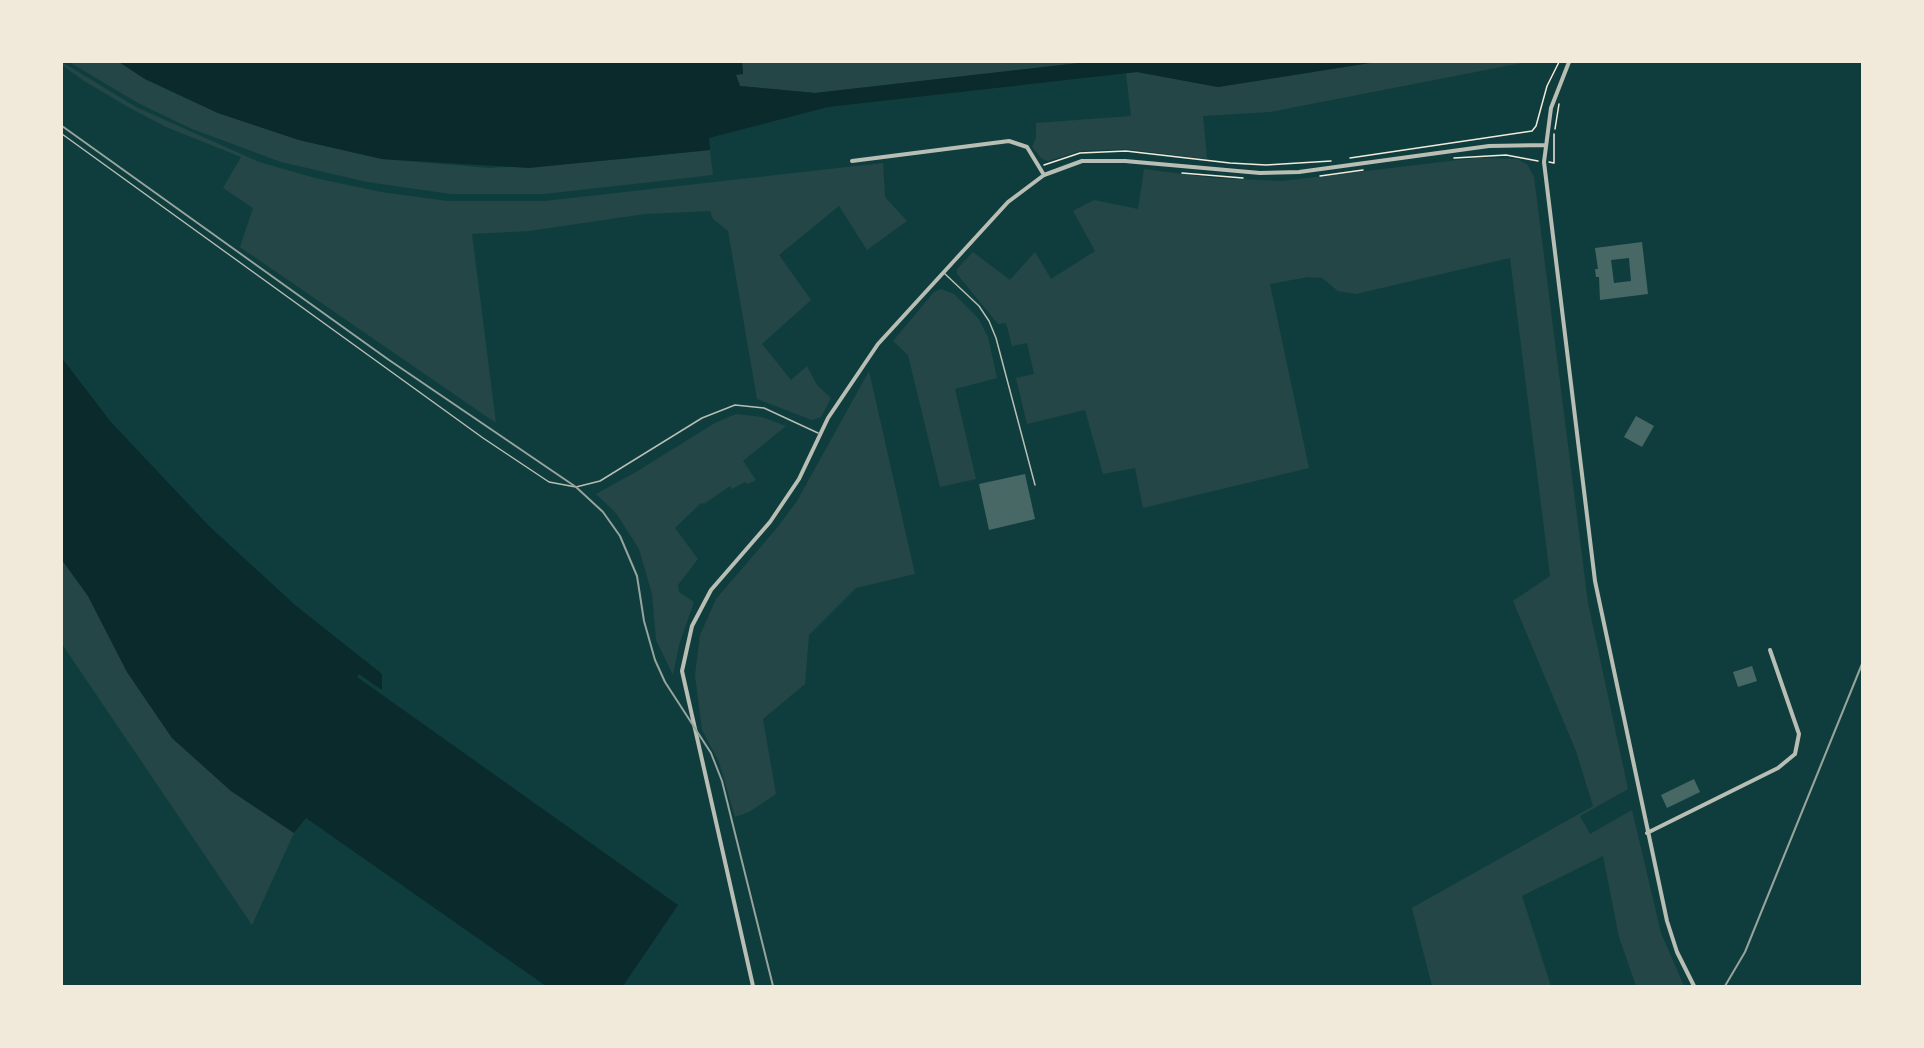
<!DOCTYPE html>
<style>
body{margin:0}
#map{position:relative;width:1924px;height:1048px;overflow:hidden;background:#0f3d3e;font-family:"Roboto Condensed",sans-serif}
canvas{display:block}
.frame{position:absolute;inset:0;border:63px solid #f1e9da;pointer-events:none}
</style>
<div id="map">
<canvas width="1924" height="1048"></canvas>
<div class="frame"></div>
</div>
<script>
const g = document.querySelector('canvas').getContext('2d');
g.lineJoin = 'round';
function paint(path, color) {
  g.fillStyle = color;
  g.fill(path, 'evenodd');
}
function shape(rows) {
  const path = new Path2D();
  for (const r of rows) {
    path.moveTo(r[0], r[1]);
    for (let i = 2; i < r.length; i += 2) path.lineTo(r[i], r[i + 1]);
  }
  return path;
}
function stroke(path, color, width, dash) {
  g.strokeStyle = color;
  g.lineWidth = width;
  g.lineCap = dash ? 'butt' : 'round';
  g.setLineDash(dash || []);
  g.stroke(path);
}
paint(shape([
 [62,62,136,107,259,162,315,178,381,192,448,201,545,201,883,163,885,197,907,221,867,250,839,206,779,255,811,300,762,344,791,380,807,366,817,385,831,398,821,417,812,420,757,399,728,231,713,219,710,211,645,214,529,231,472,234,496,423,240,247,253,208,223,188,241,157,166,127,128,107,84,81,62,65],
 [69,62,119,62,145,79,218,113,299,140,382,159,490,168,624,159,710,150,713,175,544,194,451,194,367,182,281,162,192,129,138,103],
 [742,62,1088,62,815,93,740,86,735,74,743,74],
 [1376,62,1527,62,1270,112,1203,116,1207,159,1125,149,1080,151,1048,161,1042,159,1032,147,1036,138,1036,123,1131,116,1126,73,1137,72,1218,87],
 [1475,158,1517,159,1527,164,1534,177,1588,603,1628,789,1580,816,1590,834,1632,810,1661,933,1684,986,1636,986,1619,937,1603,856,1522,896,1551,986,1432,986,1412,908,1593,806,1576,751,1513,601,1550,576,1510,258,1356,294,1338,291,1322,278,1308,277,1270,284,1309,468,1143,508,1135,468,1103,474,1085,410,1027,424,1016,378,1034,374,1027,343,1012,346,1006,323,998,324,957,274,957,269,973,252,1010,280,1035,252,1051,279,1095,251,1073,211,1094,200,1138,209,1144,169,1214,178,1282,181],
 [941,289,954,294,978,318,988,337,997,378,955,389,976,479,940,487,908,355,893,341,934,292],
 [869,371,915,574,856,588,809,635,805,684,763,719,776,794,749,812,735,817,719,762,702,730,695,675,700,635,716,599,776,529,797,501],
 [736,414,762,417,786,426,743,461,756,480,748,484,745,482,732,489,730,486,704,504,701,503,675,528,698,559,678,585,679,592,694,602,679,645,673,675,656,640,652,594,639,549,616,513,596,494,636,472,715,423],
 [62,560,88,596,127,672,172,738,231,791,294,833,252,925,62,644]
]), '#244646');
paint(shape([
 [119,62,742,62,743,74,736,75,740,86,815,93,1088,62,1376,62,1218,87,1137,72,828,107,709,138,710,150,529,168,382,159,299,140,218,113,145,79],
 [62,358,110,421,209,526,295,605,382,674,382,690,359,674,357,677,678,905,623,986,546,986,306,818,294,833,231,791,172,738,127,672,88,596,62,560]
]), '#0a2a2b');
paint(shape([
 [1642,242,1648,294,1600,300,1599,277,1596,277,1595,269,1598,269,1595,248],
 [1629,258,1631,281,1614,283,1611,260],
 [1636,416,1654,426,1642,447,1624,437],
 [1025,474,1035,519,989,530,979,484],
 [1752,666,1757,681,1738,687,1733,672],
 [1694,779,1700,792,1667,808,1661,795]
]), '#486865');
stroke(shape([
 [1555,129,1559,104],
 [1350,158,1532,131,1536,126,1547,86,1559,62],
 [1454,158,1506,155,1538,161],
 [1549,162,1554,163,1554,134],
 [1044,165,1080,153,1126,151,1230,163,1266,165,1331,161],
 [1182,173,1243,178],
 [1320,176,1363,170]
]), '#f1e9da', 1.5);
stroke(shape([
 [62,134,483,438,549,482,576,487,600,481,702,418,735,405,764,408,818,433],
 [944,273,979,306,989,321,996,338,1035,485]
]), '#b8beb3', 1.5);
stroke(shape([
 [1569,62,1551,108,1544,162,1595,581,1667,921,1677,952,1694,986],
 [852,161,1009,141,1027,147,1044,175],
 [1647,833,1778,768,1795,754,1799,734,1770,650],
 [753,986,682,671,692,626,711,590,770,522,799,479,828,418,878,344,1008,202,1044,175,1082,161,1125,161,1260,173,1299,172,1489,146,1545,145]
]), '#b8beb3', 4);
stroke(shape([
 [62,126,389,360,576,487,603,512,620,536,637,576,644,621,655,660,665,682,711,753,722,781,773,986],
 [1725,986,1745,952,1862,664]
]), '#97a49c', 2);
</script>
